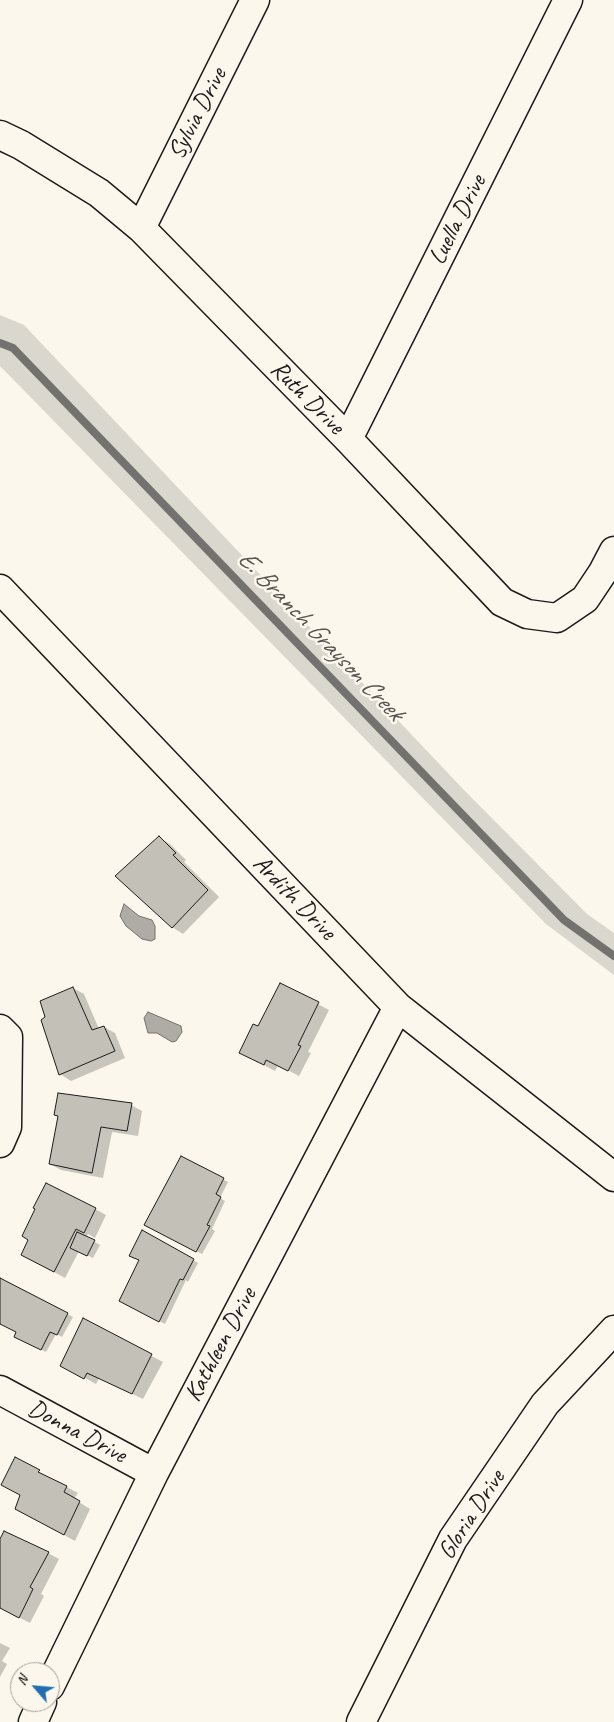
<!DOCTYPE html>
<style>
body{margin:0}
#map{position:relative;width:614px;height:1722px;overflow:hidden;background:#fbf7ec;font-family:Caveat,sans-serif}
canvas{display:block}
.north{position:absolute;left:10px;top:1662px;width:50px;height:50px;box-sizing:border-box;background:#fbf7ec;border:1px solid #a29f99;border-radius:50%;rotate:297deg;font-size:14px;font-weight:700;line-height:20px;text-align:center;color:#1c1c1c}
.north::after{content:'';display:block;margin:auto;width:18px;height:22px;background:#1f6fb2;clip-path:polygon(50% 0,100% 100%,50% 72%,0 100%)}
</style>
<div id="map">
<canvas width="614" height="1722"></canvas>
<div class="north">N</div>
</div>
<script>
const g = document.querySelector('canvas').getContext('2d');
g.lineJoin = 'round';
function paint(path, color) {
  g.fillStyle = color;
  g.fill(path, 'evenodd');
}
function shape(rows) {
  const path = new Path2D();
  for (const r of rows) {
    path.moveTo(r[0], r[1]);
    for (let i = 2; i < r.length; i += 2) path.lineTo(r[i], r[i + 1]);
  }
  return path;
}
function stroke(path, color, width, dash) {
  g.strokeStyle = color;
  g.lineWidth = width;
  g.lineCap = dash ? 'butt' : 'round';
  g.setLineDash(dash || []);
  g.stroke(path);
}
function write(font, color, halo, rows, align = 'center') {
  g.font = font + ' Caveat,sans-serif';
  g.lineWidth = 5;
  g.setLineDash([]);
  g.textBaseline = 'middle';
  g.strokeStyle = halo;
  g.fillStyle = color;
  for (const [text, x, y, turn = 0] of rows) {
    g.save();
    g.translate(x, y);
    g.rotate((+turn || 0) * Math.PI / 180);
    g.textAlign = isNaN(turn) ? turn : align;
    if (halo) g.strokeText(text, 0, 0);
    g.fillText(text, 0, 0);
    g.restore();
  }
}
paint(shape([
 [0,315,24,325,463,789,587,914,614,933,614,975,546,924,0,366]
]), '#dad7ce');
const water = shape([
 [124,904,139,916,152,920,155,926,155,939,151,941,142,939,126,926,120,916,124,904],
 [148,1012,181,1026,182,1032,176,1041,172,1042,157,1033,148,1033,144,1018,148,1012]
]);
paint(water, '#afaca5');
stroke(water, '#74726e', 1);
paint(shape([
 [159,838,170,844,186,860,184,862,219,897,183,934,172,927],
 [281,984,329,1010,308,1052,311,1053,299,1076,278,1065,275,1071,252,1059,258,1028],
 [73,988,84,994,99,1029,104,1027,115,1033,125,1058,71,1081,60,1074],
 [131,1105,142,1111,138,1136,112,1132,103,1178,61,1170,50,1164,59,1116],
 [181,1157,228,1182,220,1198,225,1201,212,1229,215,1231,202,1254,151,1228],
 [95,1209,106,1215,95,1238,88,1234,86,1237,100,1245,93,1258,79,1251,65,1278,22,1255],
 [140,1260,193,1260,198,1263,188,1282,186,1280,165,1324,120,1301],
 [0,1280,73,1317,62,1337,56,1334,46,1352,20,1339,17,1332,0,1323],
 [83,1320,163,1362,143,1399,99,1378,96,1384,62,1365],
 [15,1459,78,1493,74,1499,90,1509,75,1541,27,1515],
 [0,1542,48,1553,59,1559,41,1594,44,1596,30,1623,0,1608],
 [0,1643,10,1648,2,1661,7,1664,0,1677]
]), '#0003');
stroke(shape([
 [0,343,13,348,564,920,614,956]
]), '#74726e', 8);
const building = shape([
 [159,836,176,853,173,855,208,890,172,928,115,876,159,836],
 [280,983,319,1002,298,1045,301,1046,288,1071,266,1060,264,1065,239,1053,253,1024,258,1026,280,983],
 [73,987,92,1030,104,1026,115,1051,59,1075,41,1020,45,1017,40,1001,73,987],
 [58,1093,132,1103,127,1131,101,1127,92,1173,49,1164,58,1116,54,1115,58,1093],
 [181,1156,224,1178,216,1194,221,1197,207,1225,210,1226,196,1252,144,1225,181,1156],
 [46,1183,96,1208,84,1233,76,1229,54,1272,21,1255,28,1240,22,1236,35,1209,33,1208,46,1183],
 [142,1230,194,1259,183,1280,180,1279,159,1322,119,1301,139,1260,129,1256,142,1230],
 [77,1232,95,1240,87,1256,70,1248,77,1232],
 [0,1278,68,1313,57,1335,50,1332,41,1350,14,1337,16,1332,0,1324,0,1278],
 [83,1318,152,1354,132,1394,87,1373,84,1379,60,1366,83,1318],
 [15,1457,40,1470,38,1472,67,1486,64,1492,80,1501,64,1535,15,1509,20,1495,1,1485,15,1457],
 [4,1531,49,1552,30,1587,33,1589,19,1618,0,1608,0,1539,4,1531]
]);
paint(building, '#c3c0b8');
stroke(building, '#1c1c1c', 1);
const minor = shape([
 [0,135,21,145,99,193,141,228,348,439,502,602,527,614,557,618,585,599,603,572,614,551],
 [141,228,255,0],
 [348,439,568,0],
 [0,589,398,1007,614,1177],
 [0,1029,8,1037,7,1127,0,1143],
 [0,1390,154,1473],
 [50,1686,154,1473,398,1007],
 [33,1722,42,1702],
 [361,1722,453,1539,545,1404,614,1330]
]);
stroke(minor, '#1c1c1c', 31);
stroke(minor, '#fbf7ec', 28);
write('25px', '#1c1c1c', '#fbf7ec', [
 ["Sylvia Drive",198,114,-63],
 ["Luella Drive",458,220,-63],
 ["Ruth Drive",307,398,45],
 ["Ardith Drive",294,898,46],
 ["Kathleen Drive",221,1345,-62],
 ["Donna Drive",77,1432,28],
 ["Gloria Drive",472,1515,-57]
]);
write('italic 26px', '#575653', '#fbf7ec', [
 ["E. Branch Grayson Creek",320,636,46]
]);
</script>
